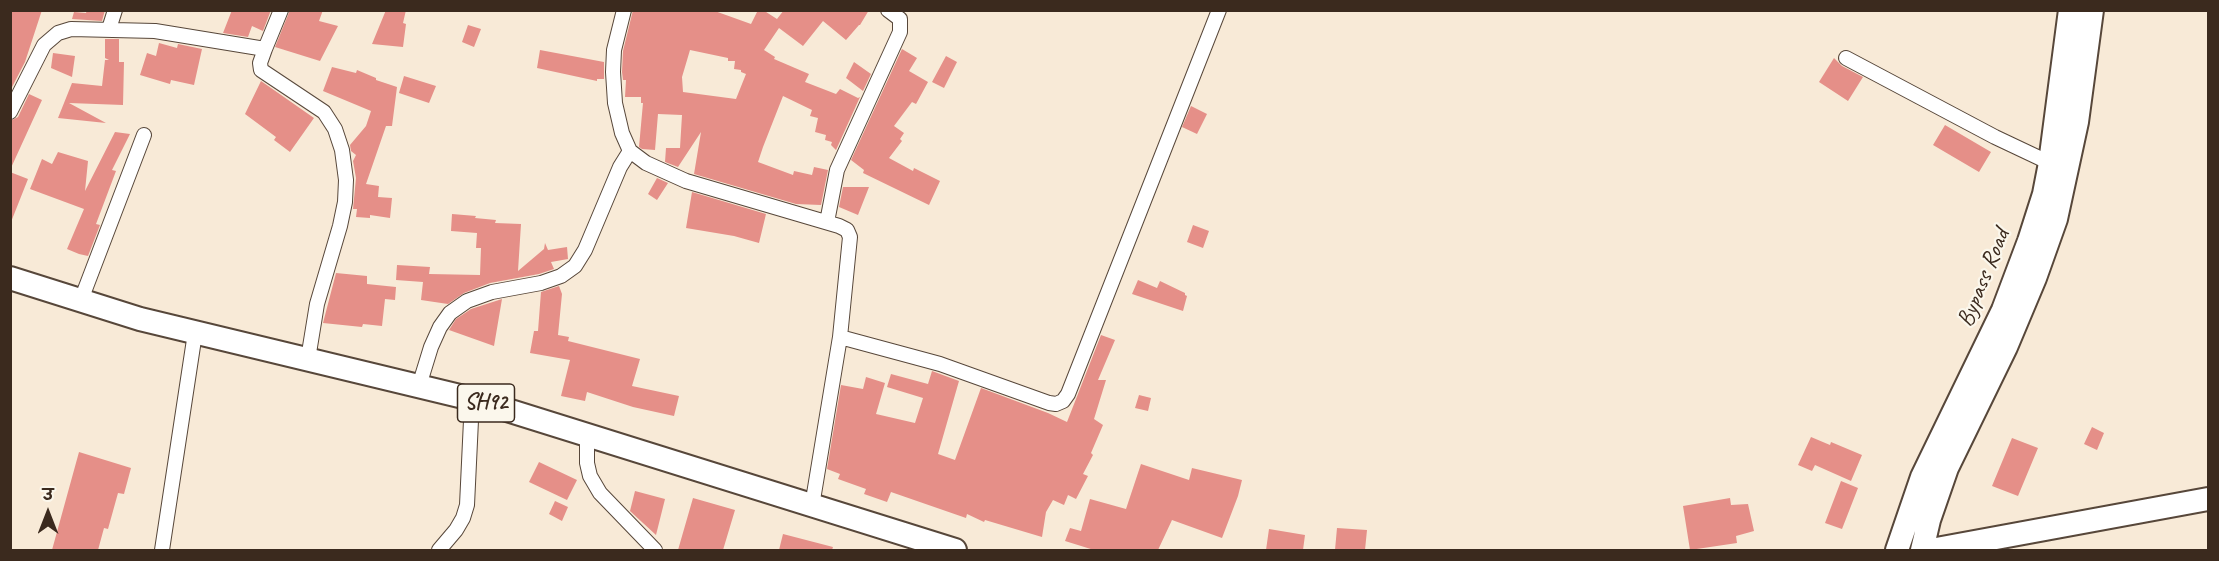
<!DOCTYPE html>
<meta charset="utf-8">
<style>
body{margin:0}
#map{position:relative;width:2219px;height:561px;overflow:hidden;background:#f8ead7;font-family:Caveat,"Playpen Sans Deva",sans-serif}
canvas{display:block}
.frame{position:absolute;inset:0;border:12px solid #3b2a1e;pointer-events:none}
.north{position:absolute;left:18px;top:483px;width:60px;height:60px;-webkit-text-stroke:4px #fbf7ec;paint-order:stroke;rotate:0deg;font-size:16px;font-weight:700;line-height:24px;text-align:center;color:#3b2a1e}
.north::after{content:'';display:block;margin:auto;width:21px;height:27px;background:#3b2a1e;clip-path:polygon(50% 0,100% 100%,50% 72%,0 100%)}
</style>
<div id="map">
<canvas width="2219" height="561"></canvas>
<div class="frame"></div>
<div class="north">उ</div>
</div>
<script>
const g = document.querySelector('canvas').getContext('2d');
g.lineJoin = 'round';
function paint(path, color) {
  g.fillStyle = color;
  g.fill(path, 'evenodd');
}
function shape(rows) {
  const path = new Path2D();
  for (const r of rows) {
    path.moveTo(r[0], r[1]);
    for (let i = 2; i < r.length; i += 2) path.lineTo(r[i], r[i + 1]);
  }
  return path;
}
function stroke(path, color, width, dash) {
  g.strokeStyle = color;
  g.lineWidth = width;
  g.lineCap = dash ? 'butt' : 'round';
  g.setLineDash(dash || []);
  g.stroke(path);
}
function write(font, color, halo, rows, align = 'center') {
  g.font = font + ' Caveat,sans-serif';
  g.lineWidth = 4.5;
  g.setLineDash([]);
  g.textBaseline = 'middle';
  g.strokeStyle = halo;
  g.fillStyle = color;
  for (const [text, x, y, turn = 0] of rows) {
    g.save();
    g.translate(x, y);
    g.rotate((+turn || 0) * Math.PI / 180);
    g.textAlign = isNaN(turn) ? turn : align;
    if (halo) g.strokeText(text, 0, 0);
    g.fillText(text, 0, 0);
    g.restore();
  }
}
paint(shape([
 [10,10,42,10,25,62,10,91],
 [87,10,105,10,102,21,72,19,74,12,86,13],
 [232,10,271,10,263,31,252,26,248,37,223,33],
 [290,10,323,10,319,21,338,26,320,61,275,47],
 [386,10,406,10,403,23,406,24,403,47,372,44],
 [633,10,712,10,751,24,758,10,763,10,777,19,784,10,869,10,860,25,859,25,846,40,823,21,803,46,779,28,764,50,775,57,774,59,809,74,805,82,836,94,840,89,858,98,860,97,836,150,831,145,832,142,825,140,826,135,815,132,818,118,810,116,812,110,783,96,763,147,758,162,793,175,794,171,812,175,814,167,828,170,821,205,796,204,694,174,701,132,678,167,665,162,666,148,680,148,682,115,658,114,655,150,642,149,639,147,643,103,641,103,641,97,625,97,626,80,623,80,622,72,623,51],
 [690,50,728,58,728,61,735,61,734,69,741,70,741,72,746,74,736,99,683,92,682,77],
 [468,25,481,29,474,47,462,42],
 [105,39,119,39,119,62,124,62,123,105,69,103,106,123,58,118,72,83,102,86,105,60,109,60,105,58],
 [159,43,177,48,178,44,202,49,194,85,171,80,170,84,140,75,147,53,156,56],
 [902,49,917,58,909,71,928,82,916,104,912,102,894,126,904,133,900,139,902,141,889,158,913,171,914,168,940,181,929,205,863,173,864,170,851,160],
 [540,50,604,62,604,79,597,79,597,81,537,68],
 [53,53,75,56,72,77,51,68],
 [946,56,957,62,944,88,932,82],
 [1834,58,1842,66,1863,77,1848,101,1819,82],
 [854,62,871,74,863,91,846,78],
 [332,67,356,73,357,70,376,78,376,80,397,87,392,126,386,126,366,184,379,186,378,197,392,198,390,218,370,215,370,218,356,217,357,209,353,209,356,178,353,161,356,155,351,151,350,145,366,126,371,111,323,91],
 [404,76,436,86,429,103,399,93],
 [261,81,314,118,290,152,274,140,276,137,245,114],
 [29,94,42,100,10,170,10,121,18,117],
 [1191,106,1207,114,1197,134,1182,127],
 [1945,125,1991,152,1979,172,1933,145],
 [115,132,130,134,112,170,116,171,96,224,100,225,88,256,79,254,67,249,84,209,30,189,42,159,52,164,58,152,88,161,85,191],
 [10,172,28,179,11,222,10,222],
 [657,178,668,183,657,200,648,194],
 [843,187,869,187,858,215,839,207],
 [692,192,766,214,759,243,734,236,686,228],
 [452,214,476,216,475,218,496,220,495,223,521,224,518,271,544,249,545,243,548,250,567,247,568,259,551,262,554,269,539,274,490,283,464,293,448,304,421,300,423,282,396,280,397,265,430,267,429,274,480,275,481,248,476,248,477,233,451,231],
 [1193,225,1209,231,1203,248,1187,242],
 [336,273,367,276,367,284,396,287,395,300,385,299,382,326,363,324,362,327,323,323],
 [1138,280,1157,288,1160,281,1185,293,1185,295,1187,296,1183,311,1132,294],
 [559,286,562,294,558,335,569,337,568,341,640,359,632,386,679,396,674,416,633,407,587,392,585,401,561,396,570,360,530,353,534,331,538,331,541,292],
 [502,299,494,346,449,330,456,319,471,309],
 [1101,335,1115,340,1098,380,1106,380,1094,419,1103,425,1091,453,1093,455,1083,474,1088,476,1076,499,1068,495,1064,505,1053,500,1046,512,1042,537,985,520,984,522,967,514,966,518,891,492,887,502,864,494,866,489,838,479,840,474,827,469,841,385,863,389,866,377,885,383,876,414,915,423,923,398,887,387,891,374,928,384,932,371,959,381,938,454,955,460,981,388,1048,413,1067,422],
 [1139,395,1151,398,1148,411,1135,408],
 [2092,427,2104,433,2097,450,2084,444],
 [1811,437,1830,445,1831,442,1862,455,1851,481,1815,465,1812,471,1798,465],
 [2012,438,2038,448,2018,496,1992,486],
 [79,452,131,468,124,494,118,493,108,529,104,528,98,550,52,550],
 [539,462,577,480,567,500,529,482],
 [1141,464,1189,480,1192,468,1242,480,1238,496,1222,538,1172,520,1158,550,1094,550,1065,541,1070,528,1081,531,1090,499,1126,509],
 [1841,481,1858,488,1842,529,1825,523],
 [635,491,665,499,656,535,630,511],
 [693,498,735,510,723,550,678,550],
 [1730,498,1731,505,1748,504,1754,531,1736,536,1737,543,1690,550,1683,506],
 [555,501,568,507,562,521,549,514],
 [1337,528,1367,530,1365,550,1335,550],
 [1269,529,1305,535,1303,550,1266,550],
 [783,534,833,547,832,550,779,550]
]), '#e58f88');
const minor = shape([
 [281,10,265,49,260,63,261,70,324,112,335,129,342,150,346,180,345,202,340,226,317,304,308,359],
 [624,10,614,50,613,72,615,103,622,133,630,151,646,163,686,181,839,226,847,230,850,237,840,337,812,506],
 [109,29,115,10],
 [1846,58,1995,137,2050,163],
 [10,112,44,45,58,33,71,29,155,31,265,49],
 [827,222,837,170,900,32,900,19,888,10],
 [81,300,144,135],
 [840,337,940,364,1049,403,1056,404,1063,401,1068,394,1219,10],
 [419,386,431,347,440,327,450,313,467,301,492,292,541,283,561,276,575,266,585,250,620,167,630,151],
 [587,435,587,463,590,476,600,493,655,550],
 [162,550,195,333],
 [439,550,456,530,463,518,467,505,472,399]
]);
const primary = shape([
 [10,278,140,319,472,399,955,550],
 [1897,550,1922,477,2003,310,2029,241,2044,194,2050,163,2070,10],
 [1922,550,1929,520,1947,468,2006,347,2035,278,2056,219,2077,122,2092,10],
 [1931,550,2208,499]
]);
stroke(minor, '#57473a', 16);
stroke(primary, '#57473a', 26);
stroke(minor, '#fff', 14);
stroke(primary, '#fff', 22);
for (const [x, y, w] of [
 [486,403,57]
]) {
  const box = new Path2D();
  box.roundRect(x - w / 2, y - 19, w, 38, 4.5);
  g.fillStyle = '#fbf7ec';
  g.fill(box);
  stroke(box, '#3b2a1e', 1.5);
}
write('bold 22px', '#3b2a1e', null, [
 ["SH92",486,403]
]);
write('24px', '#3b2a1e', '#fbf7ec', [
 ["Bypass Road",1984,278,-68]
]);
</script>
